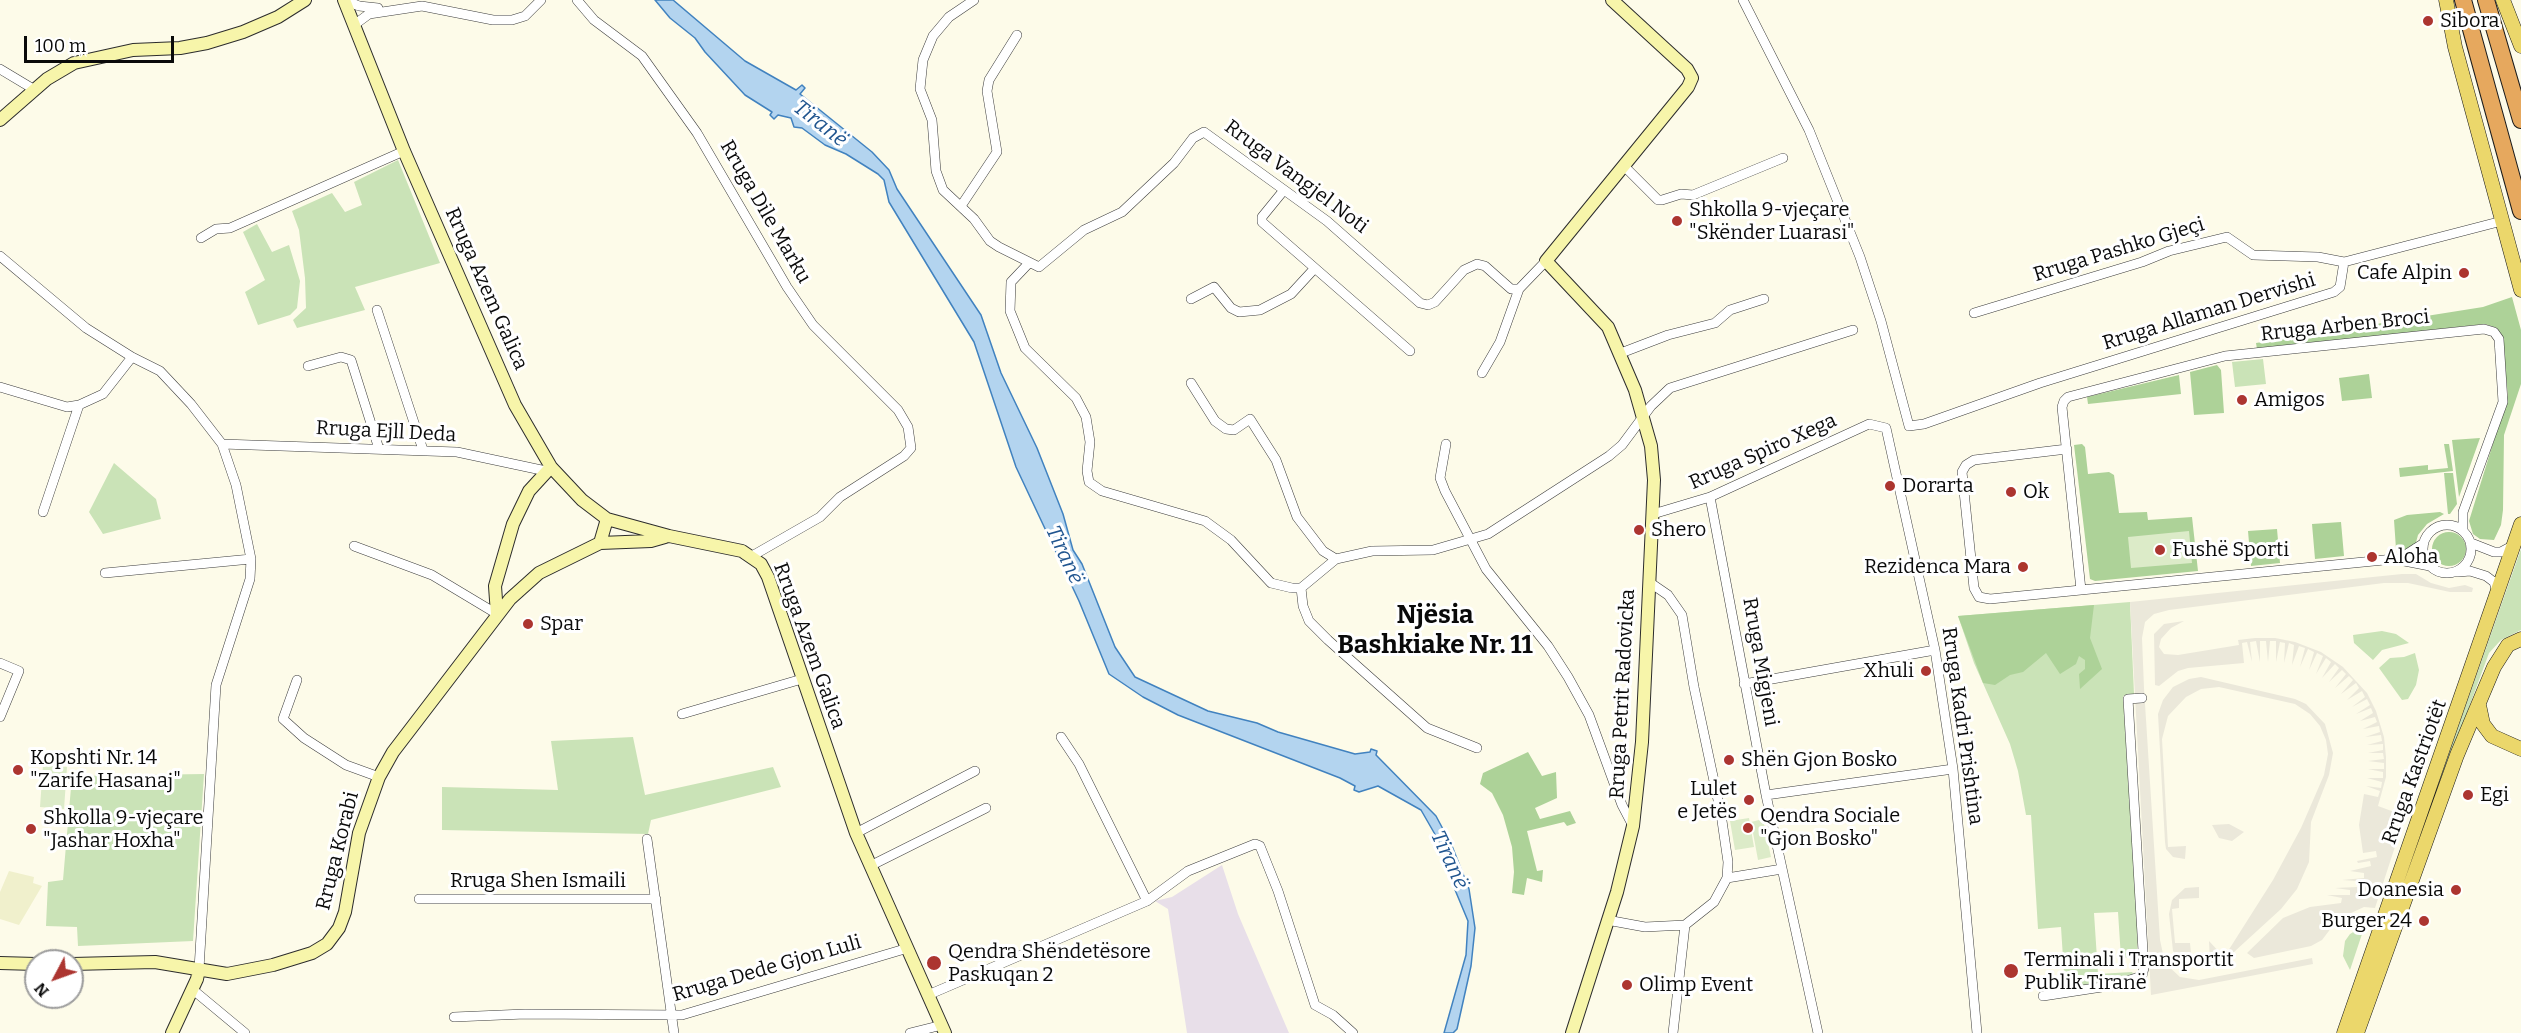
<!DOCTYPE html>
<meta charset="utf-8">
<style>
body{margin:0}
#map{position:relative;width:2521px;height:1033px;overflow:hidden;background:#fdfbe9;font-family:Bitter,serif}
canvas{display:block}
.north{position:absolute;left:24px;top:949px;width:60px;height:60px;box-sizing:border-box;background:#fff;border:2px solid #9d9d9d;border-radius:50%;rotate:229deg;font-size:16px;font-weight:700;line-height:24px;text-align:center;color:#0a0a0a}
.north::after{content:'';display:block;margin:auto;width:21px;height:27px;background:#ac3530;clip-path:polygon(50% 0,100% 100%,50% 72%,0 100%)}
.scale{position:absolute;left:24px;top:36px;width:150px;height:27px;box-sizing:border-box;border:3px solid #0a0a0a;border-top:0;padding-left:8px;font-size:18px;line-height:21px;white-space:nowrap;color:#0a0a0a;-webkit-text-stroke:4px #fff;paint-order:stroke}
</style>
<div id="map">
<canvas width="2521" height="1033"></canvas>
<div class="north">N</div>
<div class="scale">100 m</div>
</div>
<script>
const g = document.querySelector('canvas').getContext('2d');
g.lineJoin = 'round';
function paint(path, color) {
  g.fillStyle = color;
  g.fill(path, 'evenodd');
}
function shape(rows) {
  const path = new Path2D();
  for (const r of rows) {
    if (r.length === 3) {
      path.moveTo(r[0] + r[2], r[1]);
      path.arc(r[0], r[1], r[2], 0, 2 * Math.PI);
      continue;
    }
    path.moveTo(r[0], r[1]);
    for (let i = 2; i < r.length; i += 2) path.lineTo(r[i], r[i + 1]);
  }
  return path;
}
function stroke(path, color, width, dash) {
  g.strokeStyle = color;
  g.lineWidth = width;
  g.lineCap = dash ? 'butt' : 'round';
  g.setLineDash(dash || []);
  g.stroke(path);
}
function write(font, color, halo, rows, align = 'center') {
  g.font = font + ' Bitter,serif';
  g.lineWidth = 6;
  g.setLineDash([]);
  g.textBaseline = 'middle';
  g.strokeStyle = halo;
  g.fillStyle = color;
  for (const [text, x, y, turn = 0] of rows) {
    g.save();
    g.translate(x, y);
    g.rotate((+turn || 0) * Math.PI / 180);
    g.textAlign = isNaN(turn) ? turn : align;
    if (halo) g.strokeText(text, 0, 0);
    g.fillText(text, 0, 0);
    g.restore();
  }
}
paint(shape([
 [1222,865,1238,914,1289,1033,1187,1033,1168,909,1155,901,1172,897]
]), '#e8dfe9');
paint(shape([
 [9,871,34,877,33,883,42,886,19,925,0,919,0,892]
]), '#f0f0cc');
paint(shape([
 [398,160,440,263,355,287,365,310,297,328,293,320,306,308,305,278,299,230,292,211,332,193,345,212,362,205,354,182],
 [257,224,272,252,289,245,300,281,297,308,290,315,258,325,245,292,265,280,243,232],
 [2263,359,2266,384,2235,387,2232,362],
 [114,463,156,499,161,519,103,534,89,512],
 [2521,549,2521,630,2501,640,2489,653,2383,940],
 [2130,602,2134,694,2123,696,2138,934,2137,951,2133,957,2121,958,2118,912,2094,913,2098,974,2132,972,2134,975,2065,989,2061,927,2038,929,2031,815,2026,815,2018,771,2010,744,1974,663,1958,616],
 [2382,631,2396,634,2409,643,2382,650,2373,660,2354,643,2353,635],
 [2415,653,2419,670,2416,685,2408,699,2402,700,2379,668,2390,658,2404,657],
 [633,737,645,795,773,767,781,787,651,820,648,834,442,830,442,787,558,790,551,741],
 [204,774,193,941,78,946,77,927,46,926,48,882,63,880,72,776],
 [2365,925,2350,970,2343,956,2345,941,2350,934]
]), '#cae3b7');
paint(shape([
 [2512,297,2521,330,2521,384,2504,435,2503,510,2501,525,2494,540,2480,539,2473,534,2469,521,2508,395,2501,334,2497,328,2485,324,2257,349,2256,343,2483,307],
 [2217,365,2221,370,2224,413,2194,415,2190,372],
 [2369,374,2372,398,2342,401,2339,378],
 [2179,375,2181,394,2088,404,2087,397],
 [2480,438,2459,497,2452,440],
 [2082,444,2085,447,2088,474,2109,472,2114,475,2119,513,2147,512,2148,520,2192,517,2198,571,2095,581,2090,579,2074,445],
 [2444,444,2449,444,2453,471,2400,477,2399,468,2428,465,2428,470,2448,468],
 [2444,473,2453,473,2457,504,2450,514,2448,514],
 [2440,512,2444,514,2427,524,2418,535,2415,546,2402,552,2396,549,2394,520,2407,515],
 [2341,522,2344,556,2315,559,2312,524],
 [2277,529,2280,563,2251,566,2248,531],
 [2449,549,17],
 [2094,605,2090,638,2102,669,2080,689,2079,674,2085,669,2085,660,2079,656,2076,664,2060,674,2046,653,2023,672,2010,675,1995,685,1983,683,1958,616],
 [1528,752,1542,776,1556,772,1557,798,1535,808,1540,819,1570,811,1576,823,1567,826,1564,822,1527,831,1537,871,1543,870,1542,882,1527,878,1524,895,1512,893,1514,872,1512,847,1503,815,1492,793,1480,784,1483,773]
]), '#add298');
paint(shape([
 [2189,531,2192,563,2131,568,2128,537],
 [43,765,67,767,64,809,40,807],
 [1749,818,1754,847,1735,850,1730,821],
 [1763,819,1771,857,1758,860,1751,822]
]), '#dcebc8');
paint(shape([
 [2402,574,2416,574,2431,583,2449,588,2465,585,2473,588,2472,592,2450,592,2408,583,2384,583,2169,610,2154,614,2145,622,2142,638,2144,688,2160,940,2165,963,2180,977,2199,980,2307,959,2312,958,2313,964,2151,995,2130,602],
 [2184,621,2171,628,2161,639,2159,647,2164,654,2178,655,2239,645,2238,640,2255,638,2275,638,2295,642,2321,652,2343,667,2367,693,2376,711,2384,737,2386,757,2386,777,2378,806,2405,816,2375,908,2364,907,2338,919,2322,940,2311,946,2254,958,2247,953,2283,918,2310,907,2341,903,2342,898,2327,895,2350,895,2350,890,2335,888,2357,887,2357,881,2342,880,2364,878,2364,873,2350,871,2371,866,2370,861,2358,863,2357,861,2377,857,2376,851,2363,853,2359,825,2364,794,2378,797,2380,791,2366,786,2381,788,2382,782,2367,778,2383,778,2383,772,2368,769,2384,769,2384,763,2368,761,2384,759,2383,753,2368,753,2383,750,2383,744,2367,745,2382,741,2381,735,2365,737,2380,732,2379,726,2363,729,2377,722,2375,717,2360,721,2373,713,2371,708,2356,714,2370,705,2367,699,2352,707,2365,697,2362,691,2347,700,2359,688,2356,683,2341,694,2353,680,2349,676,2335,688,2346,674,2342,670,2329,682,2339,668,2335,664,2322,678,2331,662,2326,658,2316,674,2323,656,2317,653,2309,670,2314,652,2308,649,2300,667,2305,648,2299,646,2292,665,2294,645,2289,643,2284,663,2285,643,2280,642,2276,662,2276,641,2270,641,2268,662,2266,641,2260,641,2260,662,2256,641,2250,642,2252,662,2247,642,2242,643,2244,663,2188,668,2178,671,2159,686,2155,685,2154,634,2164,624],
 [2201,677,2295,699,2306,704,2325,724,2333,753,2329,775,2311,822,2309,862,2297,889,2281,909,2234,952,2210,966,2200,968,2185,965,2173,951,2169,914,2172,900,2185,888,2199,887,2199,898,2179,899,2179,908,2172,909,2175,943,2190,943,2192,963,2210,962,2209,941,2222,955,2228,951,2273,880,2301,828,2324,775,2328,754,2326,740,2320,726,2310,714,2295,704,2219,687,2201,689,2186,697,2168,716,2162,739,2168,847,2186,846,2185,859,2173,857,2166,849,2165,842,2158,714,2163,700,2173,687,2189,679],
 [2229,824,2244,832,2232,841,2219,838,2212,825]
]), '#ebe8da');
const water = shape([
 [655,0,673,0,745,61,796,90,802,85,805,88,800,94,872,152,889,170,897,189,981,315,1001,373,1037,448,1063,514,1073,550,1082,564,1115,647,1135,677,1208,711,1257,723,1278,732,1355,754,1370,752,1371,749,1377,751,1376,755,1436,816,1452,846,1469,889,1475,928,1471,966,1457,1029,1453,1033,1444,1033,1466,955,1468,921,1453,885,1444,850,1421,810,1378,786,1359,792,1354,790,1355,786,1340,778,1178,715,1143,697,1109,674,1079,601,1016,467,974,342,889,202,884,180,878,174,846,154,825,145,802,128,794,127,791,118,778,115,774,119,770,115,772,112,745,95,705,52,695,38,670,18,655,0]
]);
paint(water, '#b3d4ef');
stroke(water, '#4182bf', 1.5);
const street = shape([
 [345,0,359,6,378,8],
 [577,0,594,20,642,56,697,133,787,287,813,325,898,410,908,427,911,448,904,456,840,497,820,517,752,556],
 [974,0,949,17,933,36,923,60,920,89,932,120,936,171,943,190,974,219,990,241,999,247,1039,267,1084,230,1122,212,1174,163,1193,138,1204,132,1327,221,1420,303,1428,305,1435,302,1464,270,1477,264,1485,266,1511,289,1519,289],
 [1743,0,1809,130,1860,257,1881,321,1909,426,1924,424,2040,383,2334,292,2340,287,2344,262],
 [354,25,369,14,422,6,493,20,512,20,525,16,541,0],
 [0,69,35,90],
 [1624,166,1658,200,1662,200,1681,194,1693,195,1783,158],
 [1284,190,1262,217,1262,222,1410,351],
 [961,206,997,152,987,91,989,80,1017,35],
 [201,238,216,229,230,228,404,151],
 [0,256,86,328,132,357,160,371,191,404,222,444,236,485,251,559,250,579,216,685,199,969],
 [1029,263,1011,282,1010,311,1025,348,1076,398,1086,417,1090,442,1087,471,1089,482,1102,491,1205,521,1231,540,1271,583,1292,588,1301,588,1336,559,1372,551,1433,550,1488,534,1609,456,1622,445,1651,406,1670,388,1853,330],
 [1191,299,1214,287,1231,308,1239,312,1260,310,1291,294,1314,269],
 [377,310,423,450],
 [1974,313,2142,262,2169,251,2227,237,2253,255,2318,257,2344,262,2502,221],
 [1621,353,1668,335,1715,323,1730,310,1764,299],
 [308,366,341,357,351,360,379,449],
 [1482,373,1500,342,1519,289,1546,261],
 [1191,383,1215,421,1226,429,1234,430,1250,419,1276,460,1297,517,1323,551,1336,559],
 [0,387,67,407,79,405,103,394,132,357],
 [222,444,457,452,546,471],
 [1446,444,1440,478,1445,491,1486,569,1548,646,1568,677,1589,715,1622,805,1633,826],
 [2067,449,1974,460,1966,465,1962,472,1974,588,1979,597,1990,599,2394,559,2430,566],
 [1710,497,1766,795,1818,1033],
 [43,512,79,405],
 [1653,514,1710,497,1869,424,1886,428,1935,650,1953,769,1977,1033],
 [2447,549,24],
 [2471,543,2494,552,2501,552,2514,545],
 [354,546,432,575,497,614],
 [2399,559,2424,543],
 [2459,572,2470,571,2486,576,2494,582,2497,592],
 [105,573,251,559],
 [1301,588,1303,606,1309,621,1328,640,1427,728,1477,748],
 [2081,590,2062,407,2064,401,2068,397,2225,356,2484,329,2494,332,2499,339,2503,402,2463,512,2463,530],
 [0,663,19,671,0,717],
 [297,680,283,719,304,738,346,765,379,777],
 [1744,684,1935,650],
 [682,714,802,679],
 [1061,737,1079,764,1147,901],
 [1766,795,1953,769],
 [856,833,975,771],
 [647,839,674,1033],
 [870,866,986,808],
 [1727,878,1782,869],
 [419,899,656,899],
 [1607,920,1645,927,1685,925,1714,902,1727,878,1728,862,1721,814,1694,687,1682,615,1668,595,1649,582],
 [192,989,245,1033],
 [928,995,1147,901,1188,871,1255,844,1260,846,1278,891,1315,1005,1333,1015,1353,1033],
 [2043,996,2115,985,2142,976,2144,968,2128,699,2142,698],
 [454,1017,525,1014,682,1015,908,948],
 [910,1033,942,1025],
 [1673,1033,1685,925]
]);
const secondary = shape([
 [344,0,404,151,515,405,551,467,582,500,607,519,669,536,742,551,761,564,768,577,856,833,945,1033],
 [0,120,47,79,74,63,133,50,180,48,207,43,243,32,278,17,305,0],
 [600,543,651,541,665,537],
 [497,614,495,586,513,524,529,491,551,467],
 [0,963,36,964],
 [72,964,155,962,227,974,273,965,312,953,327,944,339,928,345,912,359,833,379,777,393,752,510,599,539,573,600,543,607,519],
 [172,1033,197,979,199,969],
 [1572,1033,1617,892,1633,826,1642,742,1654,480,1651,446,1635,390,1608,327,1546,261,1688,87,1692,78,1687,69,1612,0]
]);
const primary = shape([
 [2446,0,2455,47,2521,290],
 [2503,0,2521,46],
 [2479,705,2483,724,2492,736,2521,749],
 [2344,1033,2521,524],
 [2357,1033,2457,755,2494,667,2508,645,2521,639]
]);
const highway = shape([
 [2463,0,2521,211],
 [2486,0,2521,120]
]);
stroke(street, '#3d3d3d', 10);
stroke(secondary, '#2c2c2c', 14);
stroke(primary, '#1b1b1b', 15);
stroke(highway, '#1b1b1b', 18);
stroke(street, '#fff', 9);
stroke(secondary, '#f7f5aa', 12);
stroke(primary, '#ebd76b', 14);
stroke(highway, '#e6a85e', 16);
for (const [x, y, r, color] of [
 [2428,21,6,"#ac3530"],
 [1677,221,6,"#ac3530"],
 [2464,273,6,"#ac3530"],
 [2242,400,6,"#ac3530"],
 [1890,486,6,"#ac3530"],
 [2011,492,6,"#ac3530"],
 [1639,530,6,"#ac3530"],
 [2160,550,6,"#ac3530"],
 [2372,557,6,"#ac3530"],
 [2023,567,6,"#ac3530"],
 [528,624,6,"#ac3530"],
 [1926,671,6,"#ac3530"],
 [1729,760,6,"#ac3530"],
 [18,770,6,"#ac3530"],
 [2468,795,6,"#ac3530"],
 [1749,800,6,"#ac3530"],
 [1748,828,6,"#ac3530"],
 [31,829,6,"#ac3530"],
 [2456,890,6,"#ac3530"],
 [2424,921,6,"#ac3530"],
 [934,963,8,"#ac3530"],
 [2011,971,8,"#ac3530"],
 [1627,985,6,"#ac3530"]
]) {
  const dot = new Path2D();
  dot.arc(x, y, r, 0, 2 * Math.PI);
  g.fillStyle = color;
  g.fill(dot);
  stroke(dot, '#fff', 2);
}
write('20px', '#0a0a0a', '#fff', [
 ["Sibora",2440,21],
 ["Shkolla 9-vjeçare",1689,210],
 ["\"Skënder Luarasi\"",1689,233],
 ["Cafe Alpin",2452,273,"right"],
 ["Amigos",2254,400],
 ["Dorarta",1902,486],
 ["Ok",2023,492],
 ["Shero",1651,530],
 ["Fushë Sporti",2172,550],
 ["Aloha",2384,557],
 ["Rezidenca Mara",2011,567,"right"],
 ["Spar",540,624],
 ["Xhuli",1914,671,"right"],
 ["Kopshti Nr. 14",30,758],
 ["\"Zarife Hasanaj\"",30,781],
 ["Shën Gjon Bosko",1741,760],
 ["Lulet",1737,789,"right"],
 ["e Jetës",1737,812,"right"],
 ["Egi",2480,795],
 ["Qendra Sociale",1760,816],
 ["\"Gjon Bosko\"",1760,839],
 ["Shkolla 9-vjeçare",43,818],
 ["\"Jashar Hoxha\"",43,841],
 ["Doanesia",2444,890,"right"],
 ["Burger 24",2412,921,"right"],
 ["Qendra Shëndetësore",948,952],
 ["Paskuqan 2",948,975],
 ["Terminali i Transportit",2024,960],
 ["Publik Tiranë",2024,983],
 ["Olimp Event",1639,985]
], 'left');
write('20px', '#0a0a0a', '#fff', [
 ["Rruga Vangjel Noti",1296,177,37],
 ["Rruga Dile Marku",765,212,60],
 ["Rruga Pashko Gjeçi",2119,250,-17],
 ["Rruga Azem Galica",486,289,66],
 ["Rruga Allaman Dervishi",2209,312,-17],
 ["Rruga Arben Broci",2345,326,-6],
 ["Rruga Ejll Deda",386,432,3],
 ["Rruga Spiro Xega",1763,452,-24],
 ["Rruga Azem Galica",809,646,70],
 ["Rruga Migjeni",1760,662,80],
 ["Rruga Petrit Radovicka",1623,694,-87],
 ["Rruga Kadri Prishtina",1962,726,82],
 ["Rruga Kastriotët",2415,772,-70],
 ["Rruga Korabi",338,851,-76],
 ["Rruga Shen Ismaili",538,881],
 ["Rruga Dede Gjon Luli",767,969,-16]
]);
write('italic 21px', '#20558f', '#fff', [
 ["Tiranë",820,124,38],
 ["Tiranë",1064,555,65],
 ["Tiranë",1449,860,65]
]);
write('bold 26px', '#0a0a0a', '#fff', [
 ["Njësia",1435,616],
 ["Bashkiake Nr. 11",1435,646]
]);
</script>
